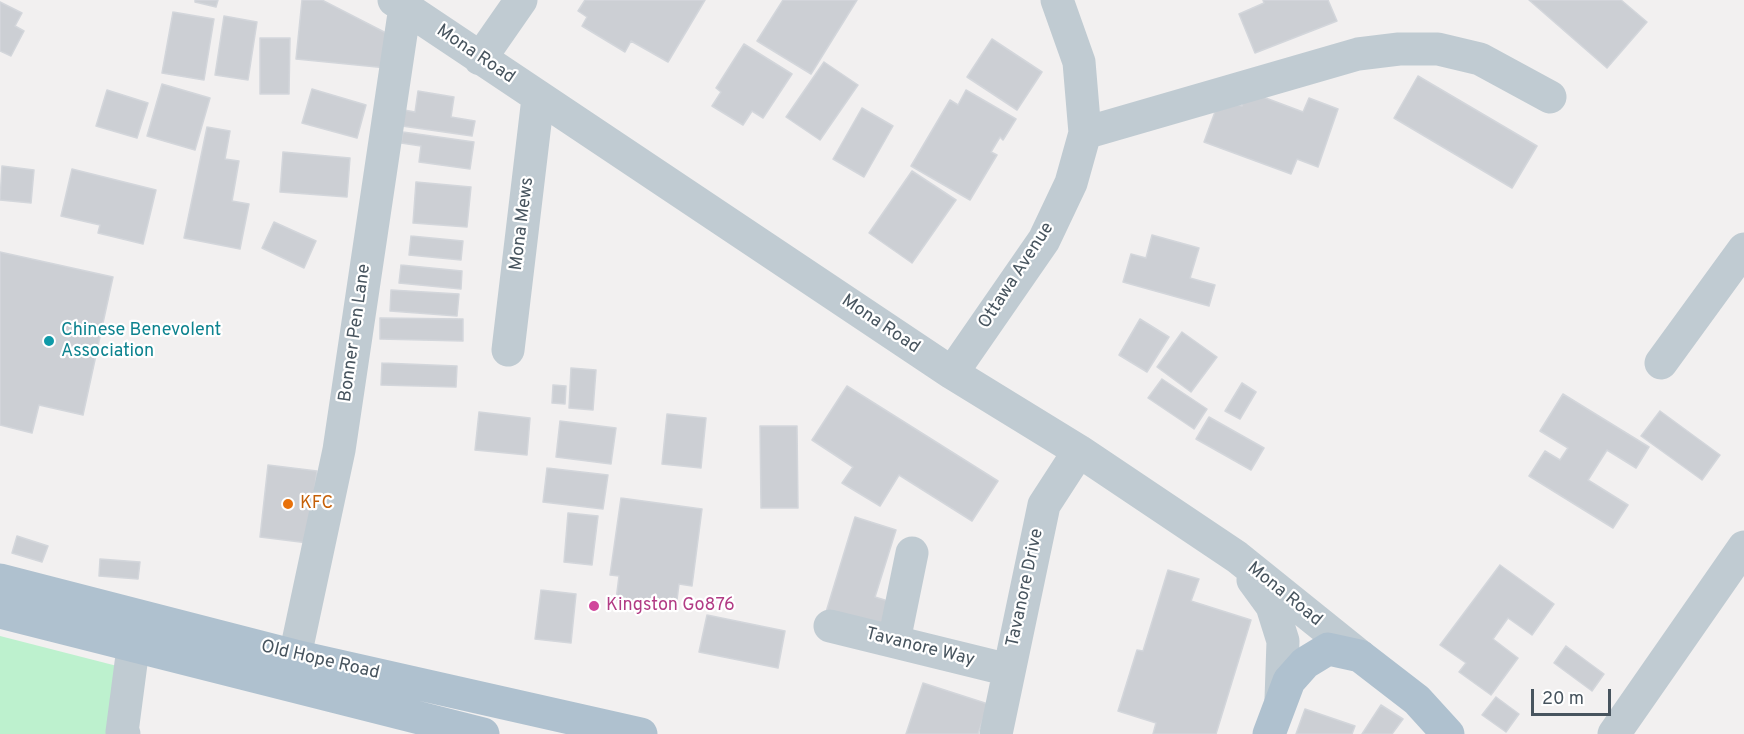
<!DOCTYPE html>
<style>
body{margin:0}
#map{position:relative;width:1744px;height:734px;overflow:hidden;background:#f2f0f0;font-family:Overpass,sans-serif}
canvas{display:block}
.scale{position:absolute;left:1531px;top:689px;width:80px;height:27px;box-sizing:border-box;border:3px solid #47545e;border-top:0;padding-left:8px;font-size:18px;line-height:21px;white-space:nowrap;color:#47545e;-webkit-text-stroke:4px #fff;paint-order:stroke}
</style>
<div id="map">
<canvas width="1744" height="734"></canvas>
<div class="scale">20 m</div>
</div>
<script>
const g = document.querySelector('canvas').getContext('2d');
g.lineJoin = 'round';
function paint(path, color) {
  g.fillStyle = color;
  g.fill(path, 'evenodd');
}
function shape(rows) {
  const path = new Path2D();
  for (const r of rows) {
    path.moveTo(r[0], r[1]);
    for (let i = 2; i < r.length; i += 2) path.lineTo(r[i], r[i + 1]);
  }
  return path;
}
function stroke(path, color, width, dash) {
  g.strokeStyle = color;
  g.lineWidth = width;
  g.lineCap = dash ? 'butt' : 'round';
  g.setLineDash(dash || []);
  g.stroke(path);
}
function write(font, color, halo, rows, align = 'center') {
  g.font = font + ' Overpass,sans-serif';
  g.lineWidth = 4.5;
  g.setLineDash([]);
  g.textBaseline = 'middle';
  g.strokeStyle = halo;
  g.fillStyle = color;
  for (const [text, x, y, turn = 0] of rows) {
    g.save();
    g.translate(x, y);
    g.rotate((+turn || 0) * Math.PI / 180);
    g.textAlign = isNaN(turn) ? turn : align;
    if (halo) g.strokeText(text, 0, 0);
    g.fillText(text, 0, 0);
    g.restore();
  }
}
paint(shape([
 [0,636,121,667,112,734,0,734]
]), '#bdf1ce');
const building = shape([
 [195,0,218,0,216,7,195,2,195,0],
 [302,0,322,0,390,35,387,68,296,59,302,0],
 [585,0,705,0,668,62,631,41,625,52,582,26,587,17,578,11,585,0],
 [783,0,857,0,811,74,757,41,783,0],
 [1263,0,1328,0,1337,21,1255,53,1239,14,1264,3,1263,0],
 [1529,0,1621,0,1647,22,1607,68,1529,0],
 [0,2,22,13,15,26,24,31,11,56,0,51,0,2],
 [173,12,214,19,204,80,162,73,173,12],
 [224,16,257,22,248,80,215,75,224,16],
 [260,38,290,38,289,94,260,94,260,38],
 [992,39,1042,72,1017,110,967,77,992,39],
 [744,44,792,74,763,118,752,111,743,125,712,106,721,92,716,88,744,44],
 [824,62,858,85,820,140,786,117,824,62],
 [1418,76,1537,146,1512,188,1394,118,1418,76],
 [162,84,210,98,195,150,147,136,162,84],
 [312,89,366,105,357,138,302,123,312,89],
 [107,90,148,103,137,138,96,126,107,90],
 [966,90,1016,119,1003,140,1000,137,991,152,997,155,970,200,911,166,950,100,958,105,966,90],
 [418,91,454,97,451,117,475,121,472,136,402,126,404,110,415,112,418,91],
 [1247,91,1303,112,1309,98,1338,109,1318,167,1297,159,1291,174,1204,142,1220,98,1242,106,1247,91],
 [862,108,893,126,864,177,833,159,862,108],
 [207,127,230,131,225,159,239,161,232,201,249,204,240,249,184,238,207,127],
 [403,132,474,142,470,169,419,162,421,146,401,143,403,132],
 [283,152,350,158,347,197,280,192,283,152],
 [2,166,34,170,31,203,0,200,2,166],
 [72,169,156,190,143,244,98,233,100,225,61,216,72,169],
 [912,171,956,200,912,263,869,233,912,171],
 [416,182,471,187,467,227,413,223,416,182],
 [274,222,316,241,304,268,262,248,274,222],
 [1152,235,1199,248,1190,278,1215,285,1209,306,1123,282,1131,254,1146,258,1152,235],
 [411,236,463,241,461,260,409,255,411,236],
 [0,252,113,277,83,415,39,405,32,433,0,425,0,252],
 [401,265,462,271,461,289,399,283,401,265],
 [391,290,459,294,457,316,390,311,391,290],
 [380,318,463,319,463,341,380,339,380,318],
 [1140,319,1169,337,1147,372,1119,355,1140,319],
 [1182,332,1217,357,1191,392,1157,367,1182,332],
 [382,363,457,366,456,387,381,385,382,363],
 [571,368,596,370,593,410,569,408,571,368],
 [1162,379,1207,409,1194,429,1148,398,1162,379],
 [1242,383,1256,392,1240,419,1225,411,1242,383],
 [553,385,566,386,565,404,552,403,553,385],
 [847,386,998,481,972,521,899,475,880,506,842,483,853,467,812,440,847,386],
 [1563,394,1649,447,1636,468,1607,450,1588,480,1628,505,1613,528,1529,476,1545,451,1560,460,1568,448,1540,431,1563,394],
 [1660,411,1720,455,1702,480,1641,436,1660,411],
 [479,412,530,418,527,455,475,450,479,412],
 [667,414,706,418,701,468,662,464,667,414],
 [1209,417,1264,448,1251,470,1196,439,1209,417],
 [560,421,616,428,611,464,556,457,560,421],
 [760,426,797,426,798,508,761,508,760,426],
 [268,465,317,471,308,543,260,537,268,465],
 [547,468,608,475,603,509,543,502,547,468],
 [621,498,702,509,692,586,679,584,676,608,616,600,619,576,610,575,621,498],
 [568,513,598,516,592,565,564,562,568,513],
 [855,517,896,530,875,597,891,602,884,625,826,612,855,517],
 [17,536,48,546,42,562,12,553,17,536],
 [100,559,140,562,138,579,99,576,100,559],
 [1500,565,1554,604,1532,635,1508,618,1493,639,1518,658,1491,695,1459,672,1466,663,1440,645,1500,565],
 [1168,570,1199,579,1191,601,1251,620,1216,734,1153,734,1156,723,1118,711,1137,650,1143,651,1168,570],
 [541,590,576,594,571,643,535,639,541,590],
 [707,615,785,631,778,668,699,652,707,615],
 [1566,646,1604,674,1592,691,1554,663,1566,646],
 [923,683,988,704,978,734,906,734,923,683],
 [1496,697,1519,714,1506,732,1482,715,1496,697],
 [1381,705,1403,719,1392,734,1362,734,1381,705],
 [1305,709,1355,726,1352,734,1296,734,1305,709]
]);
paint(building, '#cccfd4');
stroke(building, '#d3d6db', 1.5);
stroke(shape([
 [394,0,952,373,1079,451,1237,557,1360,656],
 [480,59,521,0],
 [1085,133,1358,54,1399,49,1438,49,1480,59,1550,97],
 [508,350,538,98],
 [1661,363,1744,249],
 [952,373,1044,240,1071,183,1085,133,1079,62,1057,0],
 [1253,580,1272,606,1283,641,1281,699],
 [830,626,1009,670],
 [894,641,912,553],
 [295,656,339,450,405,7],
 [124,734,122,732,133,648],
 [996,734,1044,505,1079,451],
 [1614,734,1744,547]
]), '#c0cbd2', 33);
stroke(shape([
 [0,580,295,656,641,734],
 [0,612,483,734],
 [1269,734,1289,681,1305,663,1328,649,1360,656,1417,700,1448,734]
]), '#afc1cf', 33);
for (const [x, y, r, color] of [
 [49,341,6,"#0f9aa8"],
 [288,504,6,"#e8710a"],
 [594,606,6,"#d1479c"]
]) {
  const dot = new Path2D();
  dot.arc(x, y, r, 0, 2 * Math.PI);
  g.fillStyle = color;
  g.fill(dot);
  stroke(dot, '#fff', 2);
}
write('18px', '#47545e', '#fff', [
 ["Mona Road",475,55,34],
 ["Mona Mews",523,224,-83],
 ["Ottawa Avenue",1017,276,-57],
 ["Mona Road",880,325,34],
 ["Bonner Pen Lane",356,333,-82],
 ["Tavanore Drive",1026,588,-78],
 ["Mona Road",1284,595,39],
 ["Tavanore Way",920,648,14],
 ["Old Hope Road",320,661,13]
]);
write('18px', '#0d838f', '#fff', [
 ["Chinese Benevolent",61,331],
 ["Association",61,352]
], 'left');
write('18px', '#c56008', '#fff', [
 ["KFC",300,504]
], 'left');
write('18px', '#b23c85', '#fff', [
 ["Kingston Go876",606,606]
], 'left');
</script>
